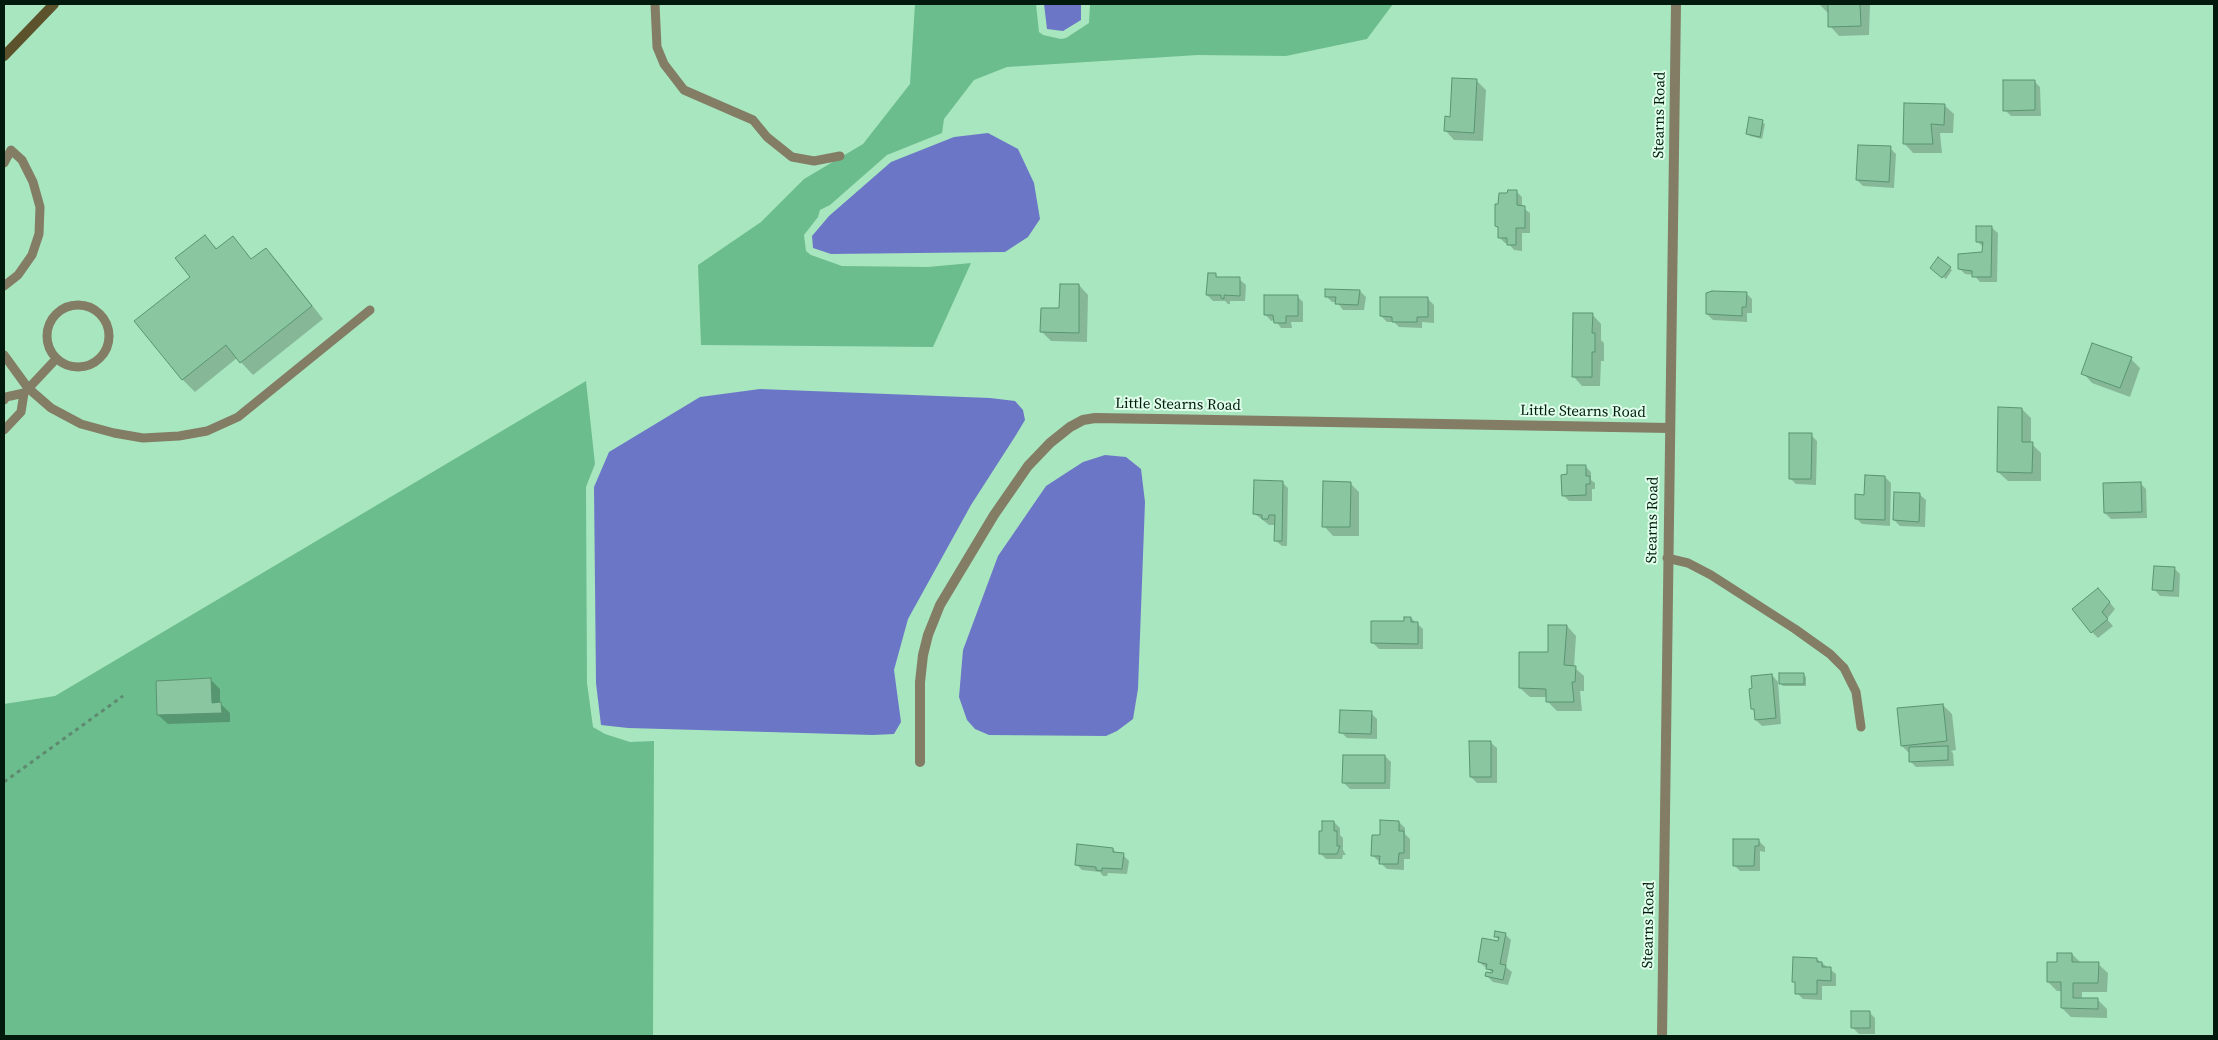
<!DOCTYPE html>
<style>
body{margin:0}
#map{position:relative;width:2218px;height:1040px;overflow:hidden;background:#a8e6bf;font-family:"Source Serif 4",serif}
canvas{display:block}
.frame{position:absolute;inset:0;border:5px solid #021a0d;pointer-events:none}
</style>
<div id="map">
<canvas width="2218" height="1040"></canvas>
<div class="frame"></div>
</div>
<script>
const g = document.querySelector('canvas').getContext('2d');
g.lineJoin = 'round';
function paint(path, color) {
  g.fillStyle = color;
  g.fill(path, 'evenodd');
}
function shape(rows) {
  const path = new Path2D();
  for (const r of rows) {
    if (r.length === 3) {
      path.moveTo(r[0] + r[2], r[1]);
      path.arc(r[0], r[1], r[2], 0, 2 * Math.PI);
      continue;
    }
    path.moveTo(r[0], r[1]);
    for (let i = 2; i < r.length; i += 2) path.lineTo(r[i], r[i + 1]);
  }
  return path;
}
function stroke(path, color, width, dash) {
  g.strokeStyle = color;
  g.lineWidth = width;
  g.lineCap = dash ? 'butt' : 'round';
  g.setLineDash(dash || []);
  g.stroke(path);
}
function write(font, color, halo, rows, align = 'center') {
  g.font = font + ' "Source Serif 4",serif';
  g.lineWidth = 4;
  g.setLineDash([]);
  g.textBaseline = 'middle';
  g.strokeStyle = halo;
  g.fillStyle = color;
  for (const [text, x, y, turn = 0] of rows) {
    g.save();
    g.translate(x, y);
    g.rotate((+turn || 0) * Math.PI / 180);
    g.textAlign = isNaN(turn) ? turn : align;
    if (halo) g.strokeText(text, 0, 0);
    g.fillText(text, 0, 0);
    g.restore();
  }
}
paint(shape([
 [915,4,1036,4,1039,32,1043,35,1061,39,1066,38,1089,23,1090,4,1393,4,1367,39,1286,56,1198,55,1007,67,974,80,944,119,942,133,887,155,830,205,820,210,818,217,804,235,806,251,811,255,842,266,928,267,971,263,933,347,701,345,698,265,761,222,804,179,863,144,910,84],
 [586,381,595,464,586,487,587,683,593,727,605,734,630,742,654,741,653,1036,4,1036,4,704,55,696]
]), '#6cbd8e');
paint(shape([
 [1044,4,1081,4,1081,20,1063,31,1047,29],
 [988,133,1018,149,1034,183,1040,219,1028,237,1005,252,831,254,813,248,812,236,829,216,891,162,954,137],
 [760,389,990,398,1015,401,1023,410,1025,420,1016,435,971,505,908,619,894,670,901,722,894,734,873,735,628,728,601,725,596,683,594,487,609,452,700,397],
 [1105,455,1126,457,1141,469,1145,502,1138,689,1133,719,1117,731,1106,736,989,735,975,729,967,720,959,697,963,650,998,556,1046,486,1083,462]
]), '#6c76c7');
paint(shape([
 [1819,4,1870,4,1869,35,1839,36,1830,26,1828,13],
 [1476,80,1486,90,1483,141,1454,140,1445,130],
 [2034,81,2040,87,2041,116,2011,116,2005,110],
 [1944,105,1954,114,1953,133,1940,133,1942,153,1913,153,1904,143],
 [1762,122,1765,124,1762,139,1750,136,1747,133],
 [1890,148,1896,154,1894,188,1863,186,1857,180],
 [1516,191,1522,197,1522,207,1530,213,1530,233,1522,233,1522,251,1514,250,1508,243,1505,243,1499,237,1499,229,1496,226],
 [1991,227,1998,233,1997,282,1980,282,1974,275,1965,274,1959,268,1984,254,1983,247,1977,241],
 [204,236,218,250,232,238,252,260,265,249,278,262,323,319,253,375,237,358,195,392,182,379,191,277],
 [1950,268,1952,270,1946,279,1934,270],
 [1215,275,1219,278,1239,279,1246,285,1245,301,1230,301,1230,304,1228,304,1225,301,1213,301,1207,295],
 [1079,285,1088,295,1087,342,1051,341,1042,332],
 [1360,291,1366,297,1364,310,1343,310,1337,302,1332,302,1326,296],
 [1746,293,1752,299,1752,313,1747,313,1747,322,1713,320,1707,314],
 [1297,296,1303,302,1303,322,1291,322,1292,328,1281,328,1275,320,1271,321,1265,314],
 [1428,299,1434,305,1434,323,1422,322,1422,328,1399,327,1394,322,1387,322,1381,316],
 [1592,314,1601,324,1601,340,1604,343,1604,361,1601,361,1600,386,1582,386,1573,376],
 [2131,359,2140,368,2130,397,2092,383,2083,373],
 [2022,409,2031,418,2031,443,2041,453,2041,481,2008,481,1998,472],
 [1811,435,1817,441,1816,485,1796,484,1790,478],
 [1585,466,1591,472,1591,480,1595,483,1595,489,1592,489,1592,501,1569,501,1563,495,1569,476],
 [1885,477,1891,483,1890,526,1862,524,1856,518],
 [1282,482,1288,488,1287,546,1282,546,1275,540,1276,525,1269,525,1255,514],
 [1350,483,1359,492,1359,536,1333,536,1324,526],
 [2140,483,2146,489,2147,518,2111,519,2105,513],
 [1919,494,1926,500,1925,527,1900,526,1894,520],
 [2174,568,2180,574,2179,597,2160,596,2154,589],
 [2104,595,2115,609,2107,619,2113,626,2098,638,2092,632],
 [1411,618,1423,629,1423,649,1379,649,1373,643],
 [1567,626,1576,636,1574,667,1584,676,1584,691,1580,691,1582,711,1557,711,1547,701,1548,697,1530,697,1520,688,1549,654],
 [1803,674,1806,677,1806,686,1783,686,1780,683],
 [1772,675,1778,682,1781,724,1762,726,1756,720,1755,712,1752,708],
 [210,679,220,689,220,703,230,713,230,722,168,724,158,715],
 [1943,705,1952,714,1956,750,1951,751,1953,753,1954,766,1916,767,1910,761,1910,754,1902,746],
 [1371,713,1377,719,1377,739,1347,738,1341,732],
 [1490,742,1497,748,1497,783,1477,783,1471,777],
 [1385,756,1391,762,1390,789,1350,789,1344,783],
 [1334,822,1340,828,1340,835,1343,838,1343,850,1346,855,1343,855,1342,859,1326,859,1320,853,1323,832],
 [1399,822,1405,828,1405,834,1410,839,1410,859,1404,859,1404,870,1387,869,1372,855,1381,836],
 [1759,841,1765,847,1765,852,1760,851,1760,871,1740,871,1734,865],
 [1113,849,1117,854,1123,855,1129,861,1127,874,1108,873,1107,876,1103,876,1100,872,1082,870,1076,864],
 [1505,934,1511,940,1506,967,1512,972,1508,985,1493,982,1487,976,1494,974,1479,962,1502,943,1495,936],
 [2072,954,2081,963,2098,964,2108,973,2107,992,2082,992,2082,999,2098,1000,2107,1009,2107,1018,2071,1017,2062,1008,2062,991,2057,991,2048,982,2058,963],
 [1817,959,1836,974,1836,986,1822,986,1822,1000,1803,999,1797,993,1797,984,1794,981],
 [1869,1012,1875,1018,1875,1034,1859,1034,1853,1028]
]), '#0003');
const building = shape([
 [1818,4,1860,4,1861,26,1828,27,1828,4,1818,4],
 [1452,78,1477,79,1474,133,1444,131,1445,116,1450,117,1452,78],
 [2003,80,2035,80,2035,110,2003,111,2003,80],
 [1904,103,1945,104,1944,125,1931,124,1933,144,1903,144,1904,103],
 [1749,117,1763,120,1760,137,1746,134,1749,117],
 [1858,145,1891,146,1889,182,1856,180,1858,145],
 [1508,190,1517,190,1517,205,1525,206,1525,228,1516,228,1516,245,1507,245,1507,238,1498,238,1498,227,1495,226,1495,204,1498,204,1499,193,1507,193,1508,190],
 [1976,226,1992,226,1991,277,1972,277,1972,271,1958,269,1958,254,1982,252,1983,242,1976,242,1976,226],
 [205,235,216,249,233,236,251,259,266,248,312,306,240,363,226,345,182,380,134,321,190,277,175,258,205,235],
 [1938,257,1951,267,1942,278,1930,268,1938,257],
 [1208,273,1216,273,1216,277,1240,277,1240,296,1224,295,1224,299,1221,298,1221,295,1206,295,1208,273],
 [1060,284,1079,284,1079,333,1040,332,1041,308,1059,308,1060,284],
 [1325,289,1360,290,1358,305,1335,304,1336,297,1325,297,1325,289],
 [1712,291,1747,292,1746,307,1742,307,1742,316,1706,314,1706,293,1712,291],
 [1264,295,1298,295,1298,316,1286,316,1286,323,1274,323,1273,315,1264,315,1264,295],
 [1380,297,1428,297,1428,317,1417,317,1417,322,1392,322,1392,317,1380,316,1380,297],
 [1573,313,1593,313,1592,333,1595,333,1595,352,1592,352,1592,377,1572,377,1573,313],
 [2092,343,2132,357,2120,388,2081,374,2092,343],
 [1998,407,2022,408,2022,442,2033,442,2032,473,1997,472,1998,407],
 [1789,433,1812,433,1811,479,1789,479,1789,433],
 [1567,465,1586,465,1586,476,1590,476,1590,484,1586,484,1586,495,1562,496,1561,475,1567,474,1567,465],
 [1865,475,1885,476,1885,520,1855,519,1855,494,1864,495,1865,475],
 [1254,480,1283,481,1282,541,1274,541,1275,515,1269,515,1268,519,1262,519,1262,515,1253,514,1254,480],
 [1323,481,1351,482,1350,527,1322,527,1323,481],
 [2141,482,2142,512,2104,513,2103,483,2141,482],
 [1894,492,1920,493,1919,522,1893,520,1894,492],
 [2154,566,2175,567,2173,591,2152,590,2154,566],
 [2098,588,2110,602,2102,612,2108,619,2091,633,2072,609,2098,588],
 [1404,617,1411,617,1411,622,1418,622,1418,644,1371,643,1371,621,1404,621,1404,617],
 [1548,625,1567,625,1564,665,1576,666,1575,682,1572,682,1574,702,1546,702,1546,689,1519,688,1519,652,1548,652,1548,625],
 [1779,673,1804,673,1804,684,1779,684,1779,673],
 [1772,674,1776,718,1755,720,1754,709,1751,709,1749,689,1752,688,1751,676,1772,674],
 [211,678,212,703,221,702,222,713,157,715,156,681,211,678],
 [1943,704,1947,741,1901,746,1897,708,1943,704],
 [1340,710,1372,711,1371,734,1339,733,1340,710],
 [1469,741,1491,741,1491,777,1470,777,1469,741],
 [1948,746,1948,760,1909,762,1909,747,1948,746],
 [1343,755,1385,755,1385,783,1342,783,1343,755],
 [1380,820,1399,821,1399,831,1404,831,1404,853,1399,853,1398,864,1379,864,1380,856,1371,856,1372,835,1380,835,1380,820],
 [1322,821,1334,821,1334,831,1337,831,1337,846,1340,846,1337,854,1319,854,1319,831,1322,831,1322,821],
 [1733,839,1759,839,1759,846,1755,846,1754,866,1733,866,1733,839],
 [1077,844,1113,848,1113,852,1124,853,1122,869,1102,868,1102,871,1096,870,1096,867,1075,865,1077,844],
 [1495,931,1506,933,1500,964,1506,965,1503,980,1485,976,1486,972,1492,973,1493,970,1486,969,1487,964,1478,962,1482,938,1498,941,1499,937,1494,937,1495,931],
 [2057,953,2072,953,2072,962,2099,962,2098,983,2073,983,2073,998,2098,998,2098,1009,2061,1008,2061,982,2047,982,2047,962,2057,962,2057,953],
 [1793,957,1817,958,1817,962,1822,962,1822,967,1831,967,1831,981,1817,980,1817,994,1795,994,1795,982,1792,982,1793,957],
 [1851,1011,1870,1011,1870,1028,1851,1028,1851,1011]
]);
paint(building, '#8ac7a1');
stroke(building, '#599470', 1);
stroke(shape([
 [4,782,123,696]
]), '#5e8b6f', 3, [4, 4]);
stroke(shape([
 [655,4,657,47,664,64,684,90,753,120,767,137,792,157,814,161,840,156],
 [4,163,11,150,22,160,33,182,40,207,39,234,32,255,18,275,4,286],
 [78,336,31],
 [4,355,28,388,51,408,81,424,114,433,143,438,179,436,207,431,238,417,370,310],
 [26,391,56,359],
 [4,400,6,397,24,393,21,412,4,430],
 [1667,558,1688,563,1711,575,1795,629,1830,654,1844,668,1856,692,1861,727]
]), '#827d64', 9);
stroke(shape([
 [920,762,920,682,923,655,928,635,940,605,994,515,1028,466,1050,443,1070,427,1083,420,1095,418,1159,419,1670,428],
 [1662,1036,1676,4]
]), '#827d64', 10);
stroke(shape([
 [4,56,54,4]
]), '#5c532d', 10);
write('15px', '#021a0d', '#e0ffeb', [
 ["Stearns Road",1660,115,-89],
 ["Little Stearns Road",1178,405,1],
 ["Little Stearns Road",1583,412,1],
 ["Stearns Road",1653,520,-89],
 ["Stearns Road",1649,925,-89]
]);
</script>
